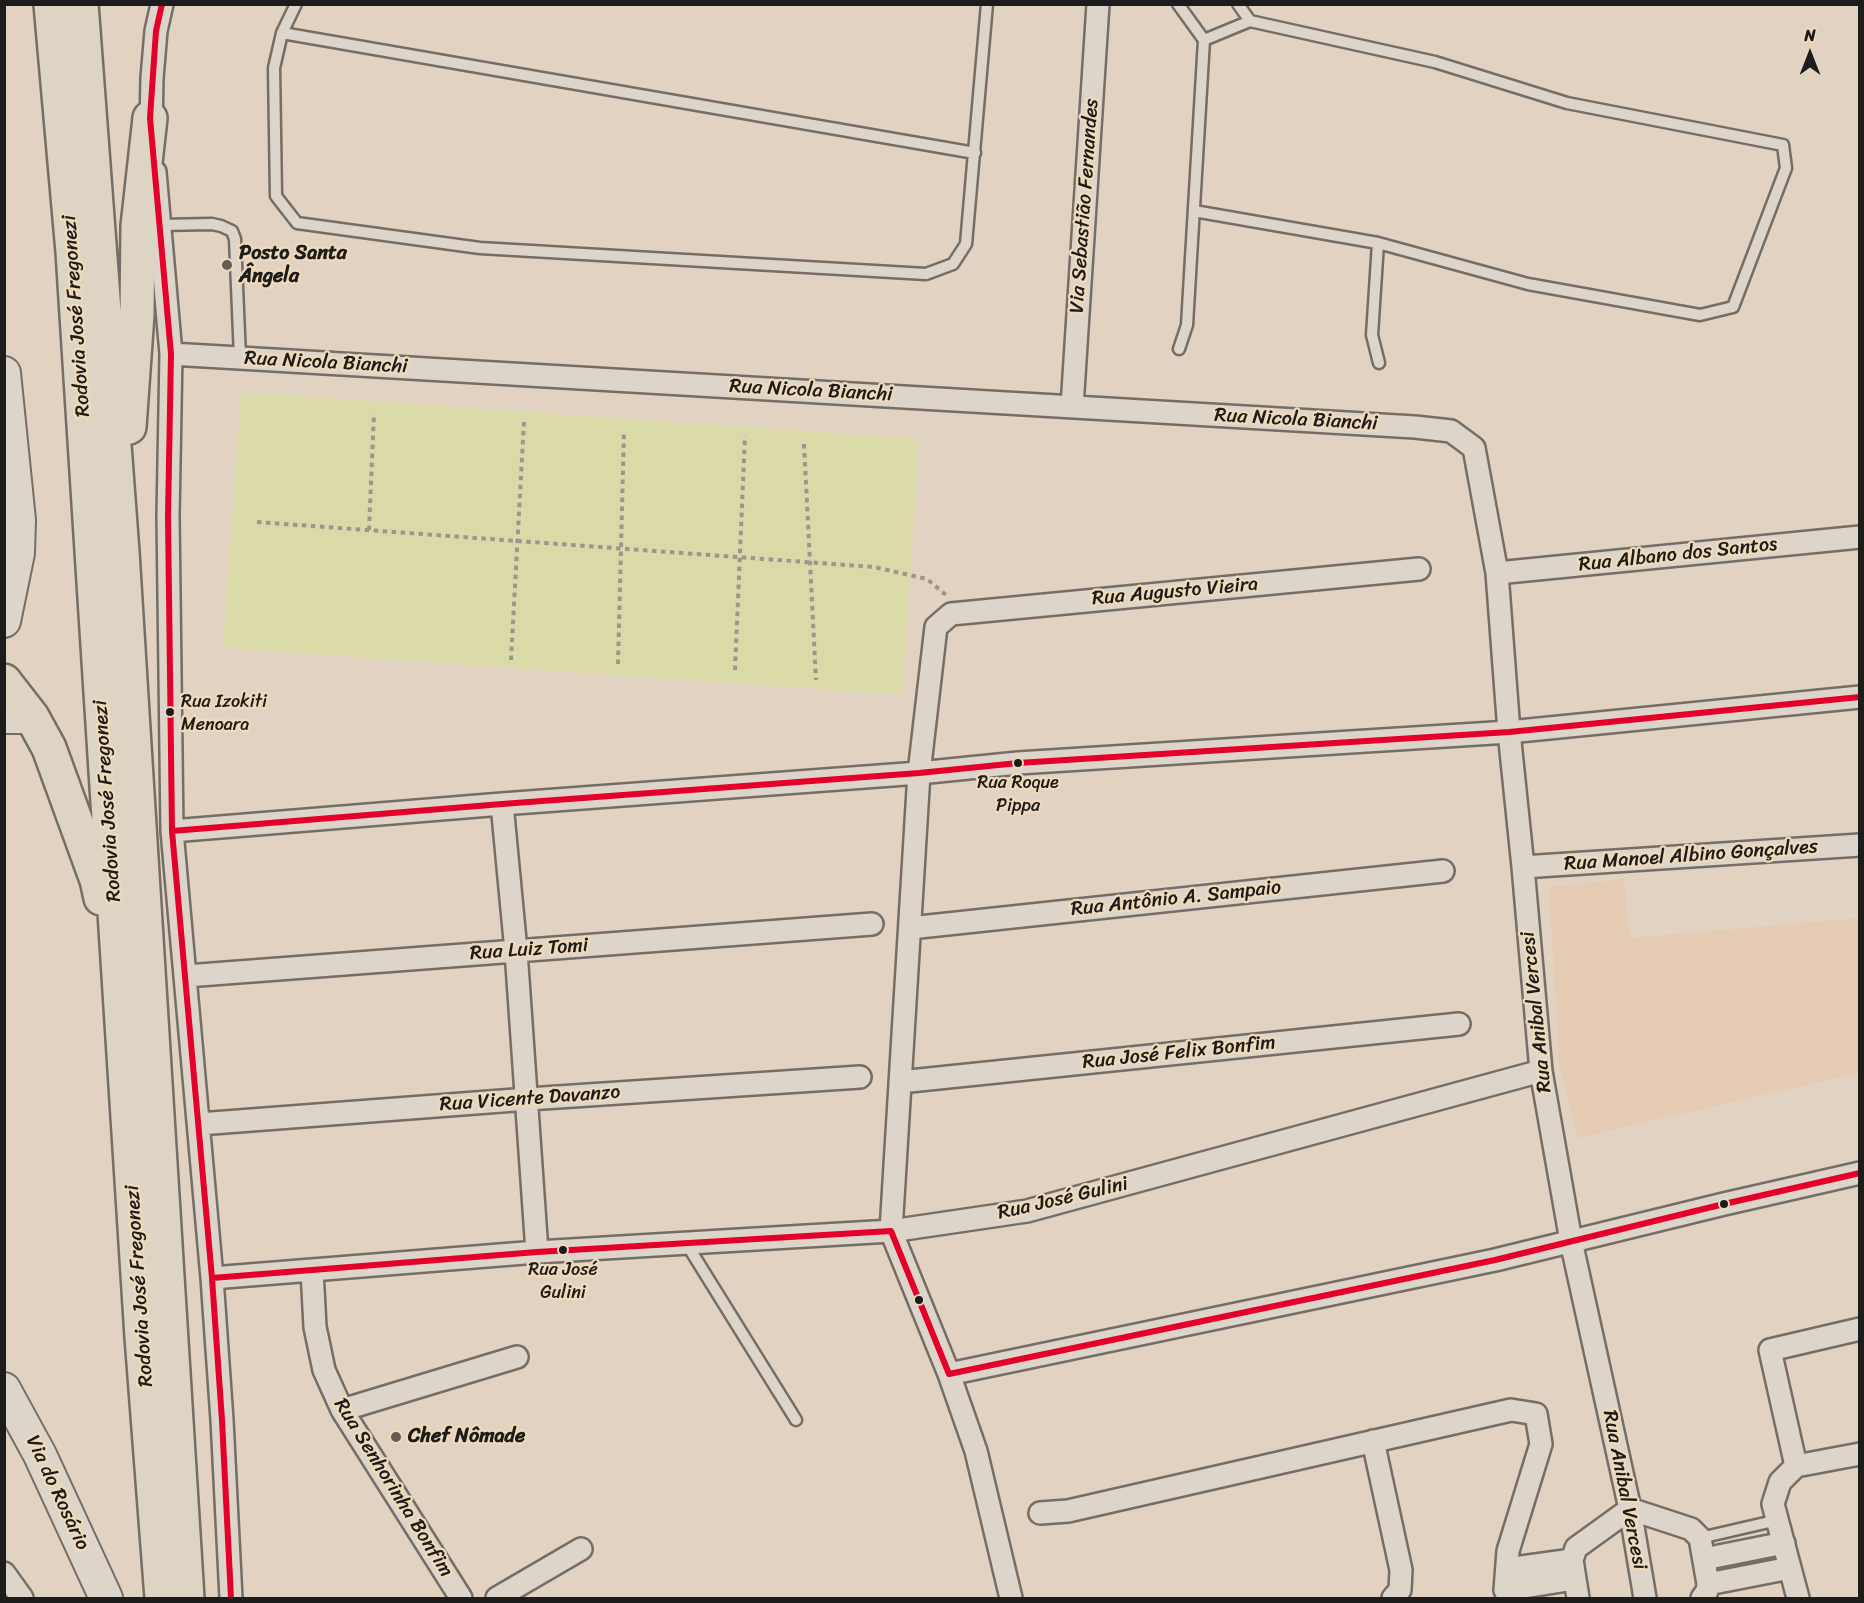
<!DOCTYPE html>
<meta charset="utf-8">
<style>
body{margin:0}
#map{position:relative;width:1864px;height:1603px;overflow:hidden;background:#e2d2c1;font-family:Sriracha,sans-serif}
canvas{display:block}
.frame{position:absolute;inset:0;border:6px solid #1c1c1c;pointer-events:none}
.north{position:absolute;left:1780px;top:24px;width:60px;height:60px;-webkit-text-stroke:4px #efdab9;paint-order:stroke;rotate:0deg;font-size:16px;font-weight:700;line-height:24px;text-align:center;color:#1c1c1c}
.north::after{content:'';display:block;margin:auto;width:21px;height:27px;background:#1c1c1c;clip-path:polygon(50% 0,100% 100%,50% 72%,0 100%)}
</style>
<div id="map">
<canvas width="1864" height="1603"></canvas>
<div class="frame"></div>
<div class="north">N</div>
</div>
<script>
const g = document.querySelector('canvas').getContext('2d');
g.lineJoin = 'round';
function paint(path, color) {
  g.fillStyle = color;
  g.fill(path, 'evenodd');
}
function shape(rows) {
  const path = new Path2D();
  for (const r of rows) {
    path.moveTo(r[0], r[1]);
    for (let i = 2; i < r.length; i += 2) path.lineTo(r[i], r[i + 1]);
  }
  return path;
}
function stroke(path, color, width, dash) {
  g.strokeStyle = color;
  g.lineWidth = width;
  g.lineCap = dash ? 'butt' : 'round';
  g.setLineDash(dash || []);
  g.stroke(path);
}
function write(font, color, halo, rows, align = 'center') {
  g.font = font + ' Sriracha,sans-serif';
  g.lineWidth = 4.5;
  g.setLineDash([]);
  g.textBaseline = 'middle';
  g.strokeStyle = halo;
  g.fillStyle = color;
  for (const [text, x, y, turn = 0] of rows) {
    g.save();
    g.translate(x, y);
    g.rotate((+turn || 0) * Math.PI / 180);
    g.textAlign = isNaN(turn) ? turn : align;
    if (halo) g.strokeText(text, 0, 0);
    g.fillText(text, 0, 0);
    g.restore();
  }
}
paint(shape([
 [1624,879,1630,938,1859,918,1859,1073,1577,1138,1559,1060,1549,887]
]), '#e5cbb4');
paint(shape([
 [241,392,919,439,902,695,223,648]
]), '#dadaa8');
const lane = shape([
 [296,4,282,33,274,68,276,196,297,223,480,248,926,274,953,264,966,244,987,4],
 [1178,4,1204,40],
 [1238,4,1250,21],
 [282,33,975,153],
 [160,225,212,224,221,226,232,231,235,239,240,358],
 [1378,243,1372,335,1379,363],
 [1179,349,1187,325,1204,40,1250,21,1435,62,1567,103,1783,145,1786,168,1733,307,1700,315,1528,284,1378,243,1194,211],
 [686,1243,796,1420],
 [1700,1538,1778,1520]
]);
const street = shape([
 [151,129,152,78,156,31,162,4],
 [155,172,171,354,168,516,172,831,212,1278,222,1420,231,1598],
 [171,354,1415,427,1451,431,1474,448,1497,573,1509,732,1523,867,1541,1071,1571,1241,1630,1509,1645,1598],
 [1072,407,1098,4],
 [1497,573,1860,537],
 [502,804,516,951,537,1252],
 [172,831,502,804,919,773,1018,763,1509,732,1860,697],
 [1523,867,1860,845],
 [910,928,1443,871],
 [186,976,872,924],
 [900,1082,1459,1024],
 [199,1124,528,1099,860,1077],
 [312,1270,315,1327,324,1370,342,1410,461,1598],
 [212,1278,537,1252,891,1231,1027,1211,1541,1071],
 [949,1374,1495,1260,1724,1204,1860,1173],
 [342,1410,517,1357],
 [1373,1441,1401,1570,1400,1590,1393,1598],
 [1796,1466,1860,1454],
 [1040,1513,1068,1511,1511,1410,1536,1414,1541,1444,1508,1551,1505,1590,1509,1598],
 [1704,1559,1784,1543],
 [1507,1569,1572,1560],
 [4,1573,22,1598],
 [1708,1584,1790,1568],
 [1505,1590,1574,1579],
 [497,1598,581,1549],
 [1011,1598,976,1451,949,1374,891,1231,919,773,936,627,951,614,1419,569],
 [1578,1598,1572,1560,1576,1548,1630,1509,1691,1529,1700,1538,1708,1584,1707,1591,1702,1598],
 [1798,1598,1773,1504,1780,1482,1796,1466,1770,1350,1860,1329]
]);
const secondary = shape([
 [4,373,19,520,18,553,4,621],
 [4,717,32,717],
 [4,1389,40,1455,106,1598]
]);
const highway = shape([
 [51,4,73,252,142,1337,162,1598],
 [81,4,122,552,187,1598],
 [129,427,137,314,138,226,150,118],
 [4,681,32,717,49,748,97,880,101,898]
]);
stroke(lane, '#756e66', 15);
stroke(street, '#756e66', 26);
stroke(secondary, '#756e66', 36);
stroke(highway, '#756e66', 38);
stroke(shape([
 [804,444,816,680],
 [257,522,874,567,927,579,946,595],
 [369,530,374,413],
 [511,660,524,421],
 [618,664,624,431],
 [735,670,745,436]
]), '#9c968e', 4, [4.5, 4.5]);
stroke(lane, '#ded5ca', 10);
stroke(street, '#ded5ca', 21);
stroke(secondary, '#ded5ca', 32);
stroke(highway, '#ded4c3', 33);
stroke(shape([
 [162,4,156,31,150,118,171,354,168,516,172,831,212,1278,222,1420,231,1598],
 [172,831,502,804,919,773,1018,763,1509,732,1860,697],
 [212,1278,537,1252,891,1231,949,1374,1495,1260,1724,1204,1860,1173]
]), '#e4002b', 6);
for (const [x, y, r, color] of [
 [227,265,6,"#615c56"],
 [170,712,5,"#1c1c1c"],
 [1018,763,5,"#1c1c1c"],
 [1724,1204,5,"#1c1c1c"],
 [563,1250,5,"#1c1c1c"],
 [919,1300,5,"#1c1c1c"],
 [396,1437,6,"#615c56"]
]) {
  const dot = new Path2D();
  dot.arc(x, y, r, 0, 2 * Math.PI);
  g.fillStyle = color;
  g.fill(dot);
  stroke(dot, '#efdab9', 2);
}
write('18px', '#1c1c1c', '#efdab9', [
 ["Rua Izokiti",181,702,"left"],
 ["Menoara",181,725,"left"],
 ["Rua Roque",1018,783],
 ["Pippa",1018,806],
 ["Rua José",563,1270],
 ["Gulini",563,1293]
]);
write('20px', '#1c1c1c', '#efdab9', [
 ["Via Sebastião Fernandes",1085,206,-86],
 ["Rodovia José Fregonezi",77,316,-94],
 ["Rua Nicola Bianchi",326,363,3],
 ["Rua Nicola Bianchi",811,391,3],
 ["Rua Nicola Bianchi",1296,420,3],
 ["Rua Albano dos Santos",1678,555,-6],
 ["Rua Augusto Vieira",1175,592,-5],
 ["Rodovia José Fregonezi",108,801,-94],
 ["Rua Manoel Albino Gonçalves",1691,856,-4],
 ["Rua Antônio A. Sampaio",1176,899,-6],
 ["Rua Luiz Tomi",529,950,-4],
 ["Rua Anibal Vercesi",1537,1012,-96],
 ["Rua José Felix Bonfim",1179,1053,-6],
 ["Rua Vicente Davanzo",530,1099,-4],
 ["Rua José Gulini",1063,1199,-13],
 ["Rodovia José Fregonezi",140,1286,-94],
 ["Rua Senhorinha Bonfim",393,1488,58],
 ["Rua Anibal Vercesi",1624,1490,79],
 ["Via do Rosário",57,1493,65]
]);
write('bold 20px', '#1c1c1c', '#efdab9', [
 ["Posto Santa",239,254],
 ["Ângela",239,277],
 ["Chef Nômade",408,1437]
], 'left');
</script>
